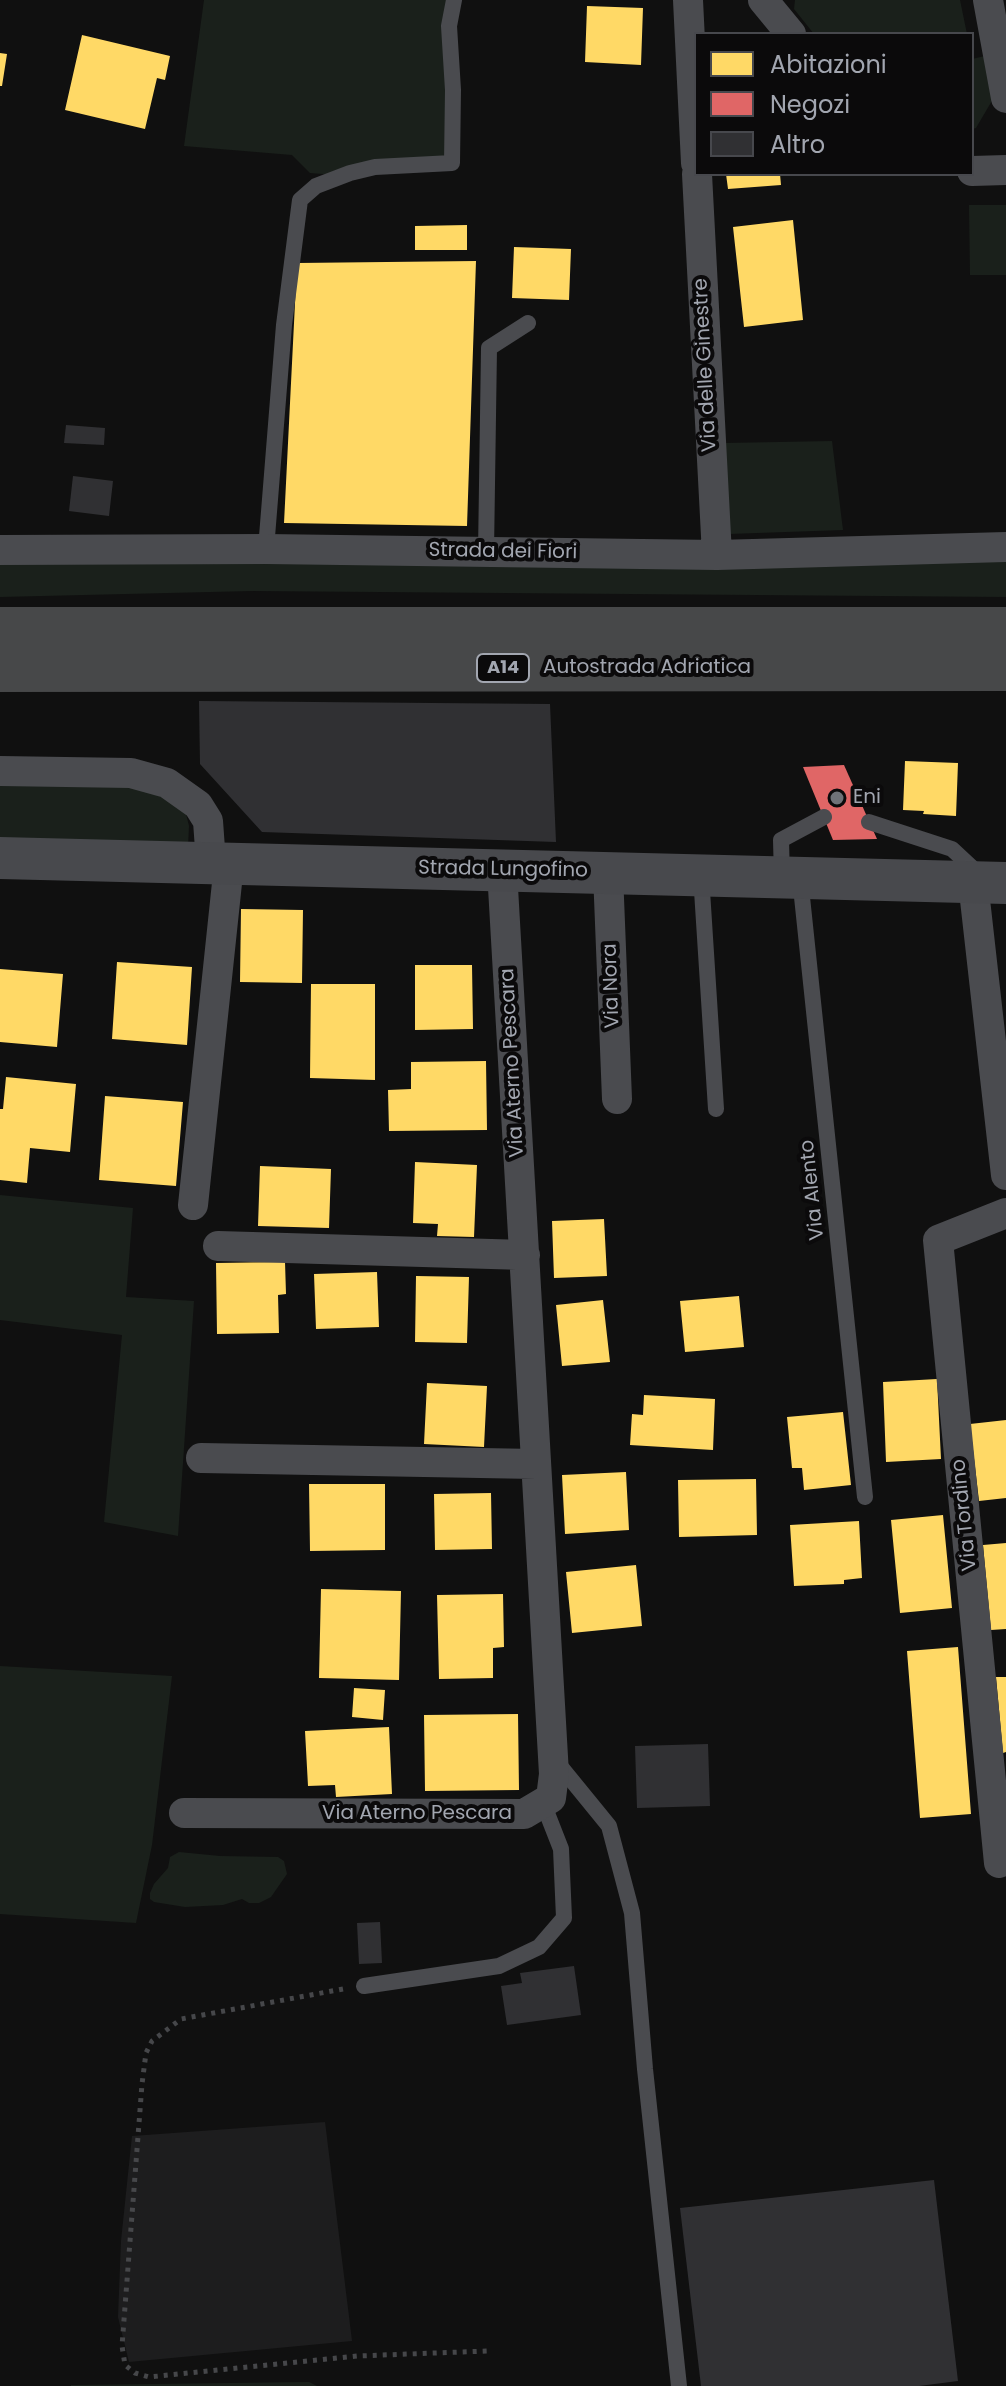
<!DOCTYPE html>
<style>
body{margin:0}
#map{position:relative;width:1006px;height:2386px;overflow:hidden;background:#101010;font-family:Poppins,sans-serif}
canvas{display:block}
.legend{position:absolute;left:694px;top:32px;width:280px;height:144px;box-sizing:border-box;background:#0b0a0b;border:2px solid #47484d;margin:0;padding:10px 14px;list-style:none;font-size:24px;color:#a2a6b0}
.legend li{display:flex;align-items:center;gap:16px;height:40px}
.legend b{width:40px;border:2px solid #47484d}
</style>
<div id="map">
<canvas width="1006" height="2386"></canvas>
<ul class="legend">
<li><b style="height:22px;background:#ffd966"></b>Abitazioni</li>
<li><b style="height:22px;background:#e06666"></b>Negozi</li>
<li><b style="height:22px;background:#303033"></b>Altro</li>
</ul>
</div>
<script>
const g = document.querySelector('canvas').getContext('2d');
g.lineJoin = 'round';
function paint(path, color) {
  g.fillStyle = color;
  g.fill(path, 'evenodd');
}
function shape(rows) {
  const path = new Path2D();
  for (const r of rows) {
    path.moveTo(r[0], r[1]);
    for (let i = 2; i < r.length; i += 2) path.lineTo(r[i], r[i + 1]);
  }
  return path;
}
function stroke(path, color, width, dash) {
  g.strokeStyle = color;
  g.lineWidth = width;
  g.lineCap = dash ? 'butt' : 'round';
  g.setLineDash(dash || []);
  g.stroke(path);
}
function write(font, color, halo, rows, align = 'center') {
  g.font = font + ' Poppins,sans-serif';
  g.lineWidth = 8;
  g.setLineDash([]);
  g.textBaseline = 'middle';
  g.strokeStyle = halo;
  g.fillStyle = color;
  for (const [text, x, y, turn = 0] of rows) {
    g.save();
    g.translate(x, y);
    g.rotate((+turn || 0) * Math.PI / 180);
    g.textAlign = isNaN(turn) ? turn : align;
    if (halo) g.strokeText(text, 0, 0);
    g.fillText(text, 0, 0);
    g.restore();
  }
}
paint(shape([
 [325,2122,352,2341,129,2362,118,2317,121,2241,132,2136]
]), '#1d1d1e');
paint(shape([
 [204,0,449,0,449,156,335,175,310,173,292,155,184,146],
 [795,0,960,0,967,34,814,34,794,9],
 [989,55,993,99,976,128,972,129,972,59],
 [969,205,1006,205,1006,275,970,275],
 [832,441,843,530,729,534,725,443],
 [0,556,1006,556,1006,597,252,591,0,597],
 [0,785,157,787,186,814,189,826,188,847,0,840],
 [0,1195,133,1208,126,1297,194,1301,178,1536,104,1522,122,1335,0,1320],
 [0,1666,172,1676,152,1845,136,1923,0,1914],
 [179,1852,220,1856,278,1857,284,1861,287,1874,271,1897,259,1903,249,1903,242,1899,223,1905,185,1907,154,1902,150,1899,150,1893,154,1884,168,1868,170,1857],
 [309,2382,317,2386,71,2386,71,2385]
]), '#1a201b');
paint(shape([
 [587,6,643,8,641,65,585,62],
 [82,35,170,56,165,80,157,78,145,129,65,110],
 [0,53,7,54,2,86,0,86],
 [726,174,780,174,781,185,728,189],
 [793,220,803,320,744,327,733,227],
 [467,225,467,250,415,250,415,226],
 [514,247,571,249,569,300,512,298],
 [476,261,467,526,284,523,297,263],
 [905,761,958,763,956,816,923,814,924,811,903,810],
 [241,909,303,910,302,983,240,982],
 [117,962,192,967,187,1045,112,1039],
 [415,965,472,965,473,1029,415,1030],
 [0,969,63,974,57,1047,0,1042],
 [311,984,375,984,375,1080,310,1078],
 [486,1061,487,1130,389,1131,388,1090,411,1089,411,1062],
 [6,1077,76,1084,70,1152,30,1148,27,1183,0,1180,0,1109,3,1109],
 [105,1096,183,1102,176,1186,99,1180],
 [415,1162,477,1165,474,1237,437,1236,438,1224,413,1223],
 [260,1166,331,1169,329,1228,258,1226],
 [604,1219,607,1276,554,1278,552,1221],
 [285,1262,286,1294,278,1295,279,1333,217,1334,216,1263],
 [377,1272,379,1327,316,1329,314,1274],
 [416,1276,469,1277,467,1343,415,1342],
 [739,1296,744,1347,685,1352,680,1301],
 [603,1300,610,1362,562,1366,556,1305],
 [937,1379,941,1459,886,1462,883,1382],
 [427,1383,487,1386,484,1447,424,1444],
 [644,1395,715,1399,713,1450,630,1445,632,1414,643,1415],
 [843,1412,851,1485,804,1490,802,1468,792,1468,787,1417],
 [1006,1420,1006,1498,979,1501,970,1424],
 [626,1472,629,1530,565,1534,562,1475],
 [756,1479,757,1535,679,1537,678,1480],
 [309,1484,385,1484,385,1550,310,1551],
 [491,1493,492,1549,435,1550,434,1494],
 [943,1515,952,1608,900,1613,891,1520],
 [859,1521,862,1578,844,1580,844,1584,794,1586,790,1525],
 [1006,1543,1006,1629,991,1630,983,1545],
 [636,1565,642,1626,572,1633,566,1572],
 [321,1589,401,1591,399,1680,319,1678],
 [503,1594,504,1647,493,1648,493,1678,439,1679,437,1595],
 [958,1647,971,1814,920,1818,907,1651],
 [996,1677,1006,1677,1006,1752,1003,1753],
 [354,1688,385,1690,383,1720,352,1717],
 [518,1714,519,1790,425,1791,424,1715],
 [389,1727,392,1794,336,1797,335,1785,308,1786,305,1731]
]), '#ffd966');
paint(shape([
 [844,765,877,839,833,840,803,767]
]), '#e06666');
paint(shape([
 [66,425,105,428,104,445,64,443],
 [73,476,113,481,109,516,69,511],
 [199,701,550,704,556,842,262,832,200,764],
 [708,1744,710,1806,637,1808,635,1746],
 [380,1922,382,1963,359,1964,357,1923],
 [574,1966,581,2015,507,2025,501,1986,522,1983,520,1973],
 [934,2180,958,2381,919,2386,701,2386,680,2208]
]), '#303033');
stroke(shape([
 [343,1989,181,2019,152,2041,146,2053,142,2084,122,2346,125,2365,135,2373,149,2377,357,2356,488,2351]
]), '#46474a', 5, [4, 6]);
stroke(shape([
 [266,549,284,325,300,200,316,186,350,173,375,167,452,163,453,90,449,26,454,0],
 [486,552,489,348,528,323],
 [869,822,952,849,981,876],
 [701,875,716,1109],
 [782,878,781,840,824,817],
 [800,878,865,1497],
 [556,1761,609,1826,632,1913,645,2069,679,2386],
 [364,1986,499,1966,539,1947,564,1918,561,1849,543,1803]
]), '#4a4b4f', 16);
stroke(shape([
 [688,0,696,163],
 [763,0,791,34],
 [988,0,1006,98],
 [972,171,1006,170],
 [697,174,717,555],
 [0,550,266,549,717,555,1006,547],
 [0,771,131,773,167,783,198,805,208,821,211,863],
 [608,873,617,1099],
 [973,882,1006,1175],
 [193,1205,229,864],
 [218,1246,525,1255],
 [201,1458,536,1464],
 [184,1813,524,1814,551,1798,554,1774,502,870],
 [999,1863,938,1240,1006,1213]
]), '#4a4b4f', 30);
stroke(shape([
 [0,858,1006,883]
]), '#48494d', 42);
stroke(shape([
 [0,629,1006,629],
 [0,670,1006,669]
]), '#474849', 44);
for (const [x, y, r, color] of [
 [837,798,8,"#6f7278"]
]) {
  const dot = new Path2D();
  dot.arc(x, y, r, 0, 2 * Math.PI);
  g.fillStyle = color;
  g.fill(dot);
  stroke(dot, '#0b0a0b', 3);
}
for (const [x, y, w] of [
 [503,668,52]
]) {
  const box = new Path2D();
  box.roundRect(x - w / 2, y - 14, w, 28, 6);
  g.fillStyle = '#0b0a0b';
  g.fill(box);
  stroke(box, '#a2a6b0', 2);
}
write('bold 18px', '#a2a6b0', null, [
 ["A14",503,668]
]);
write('20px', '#a2a6b0', '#0b0a0b', [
 ["Via delle Ginestre",706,365,-93],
 ["Strada dei Fiori",503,552,1],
 ["Autostrada Adriatica",647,668],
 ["Strada Lungofino",503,870,1],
 ["Via Nora",612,986,-92],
 ["Via Aterno Pescara",513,1063,-93],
 ["Via Alento",813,1190,-96],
 ["Via Tordino",965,1515,-96],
 ["Via Aterno Pescara",417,1814]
]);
write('20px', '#a2a6b0', '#0b0a0b', [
 ["Eni",853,798]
], 'left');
</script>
